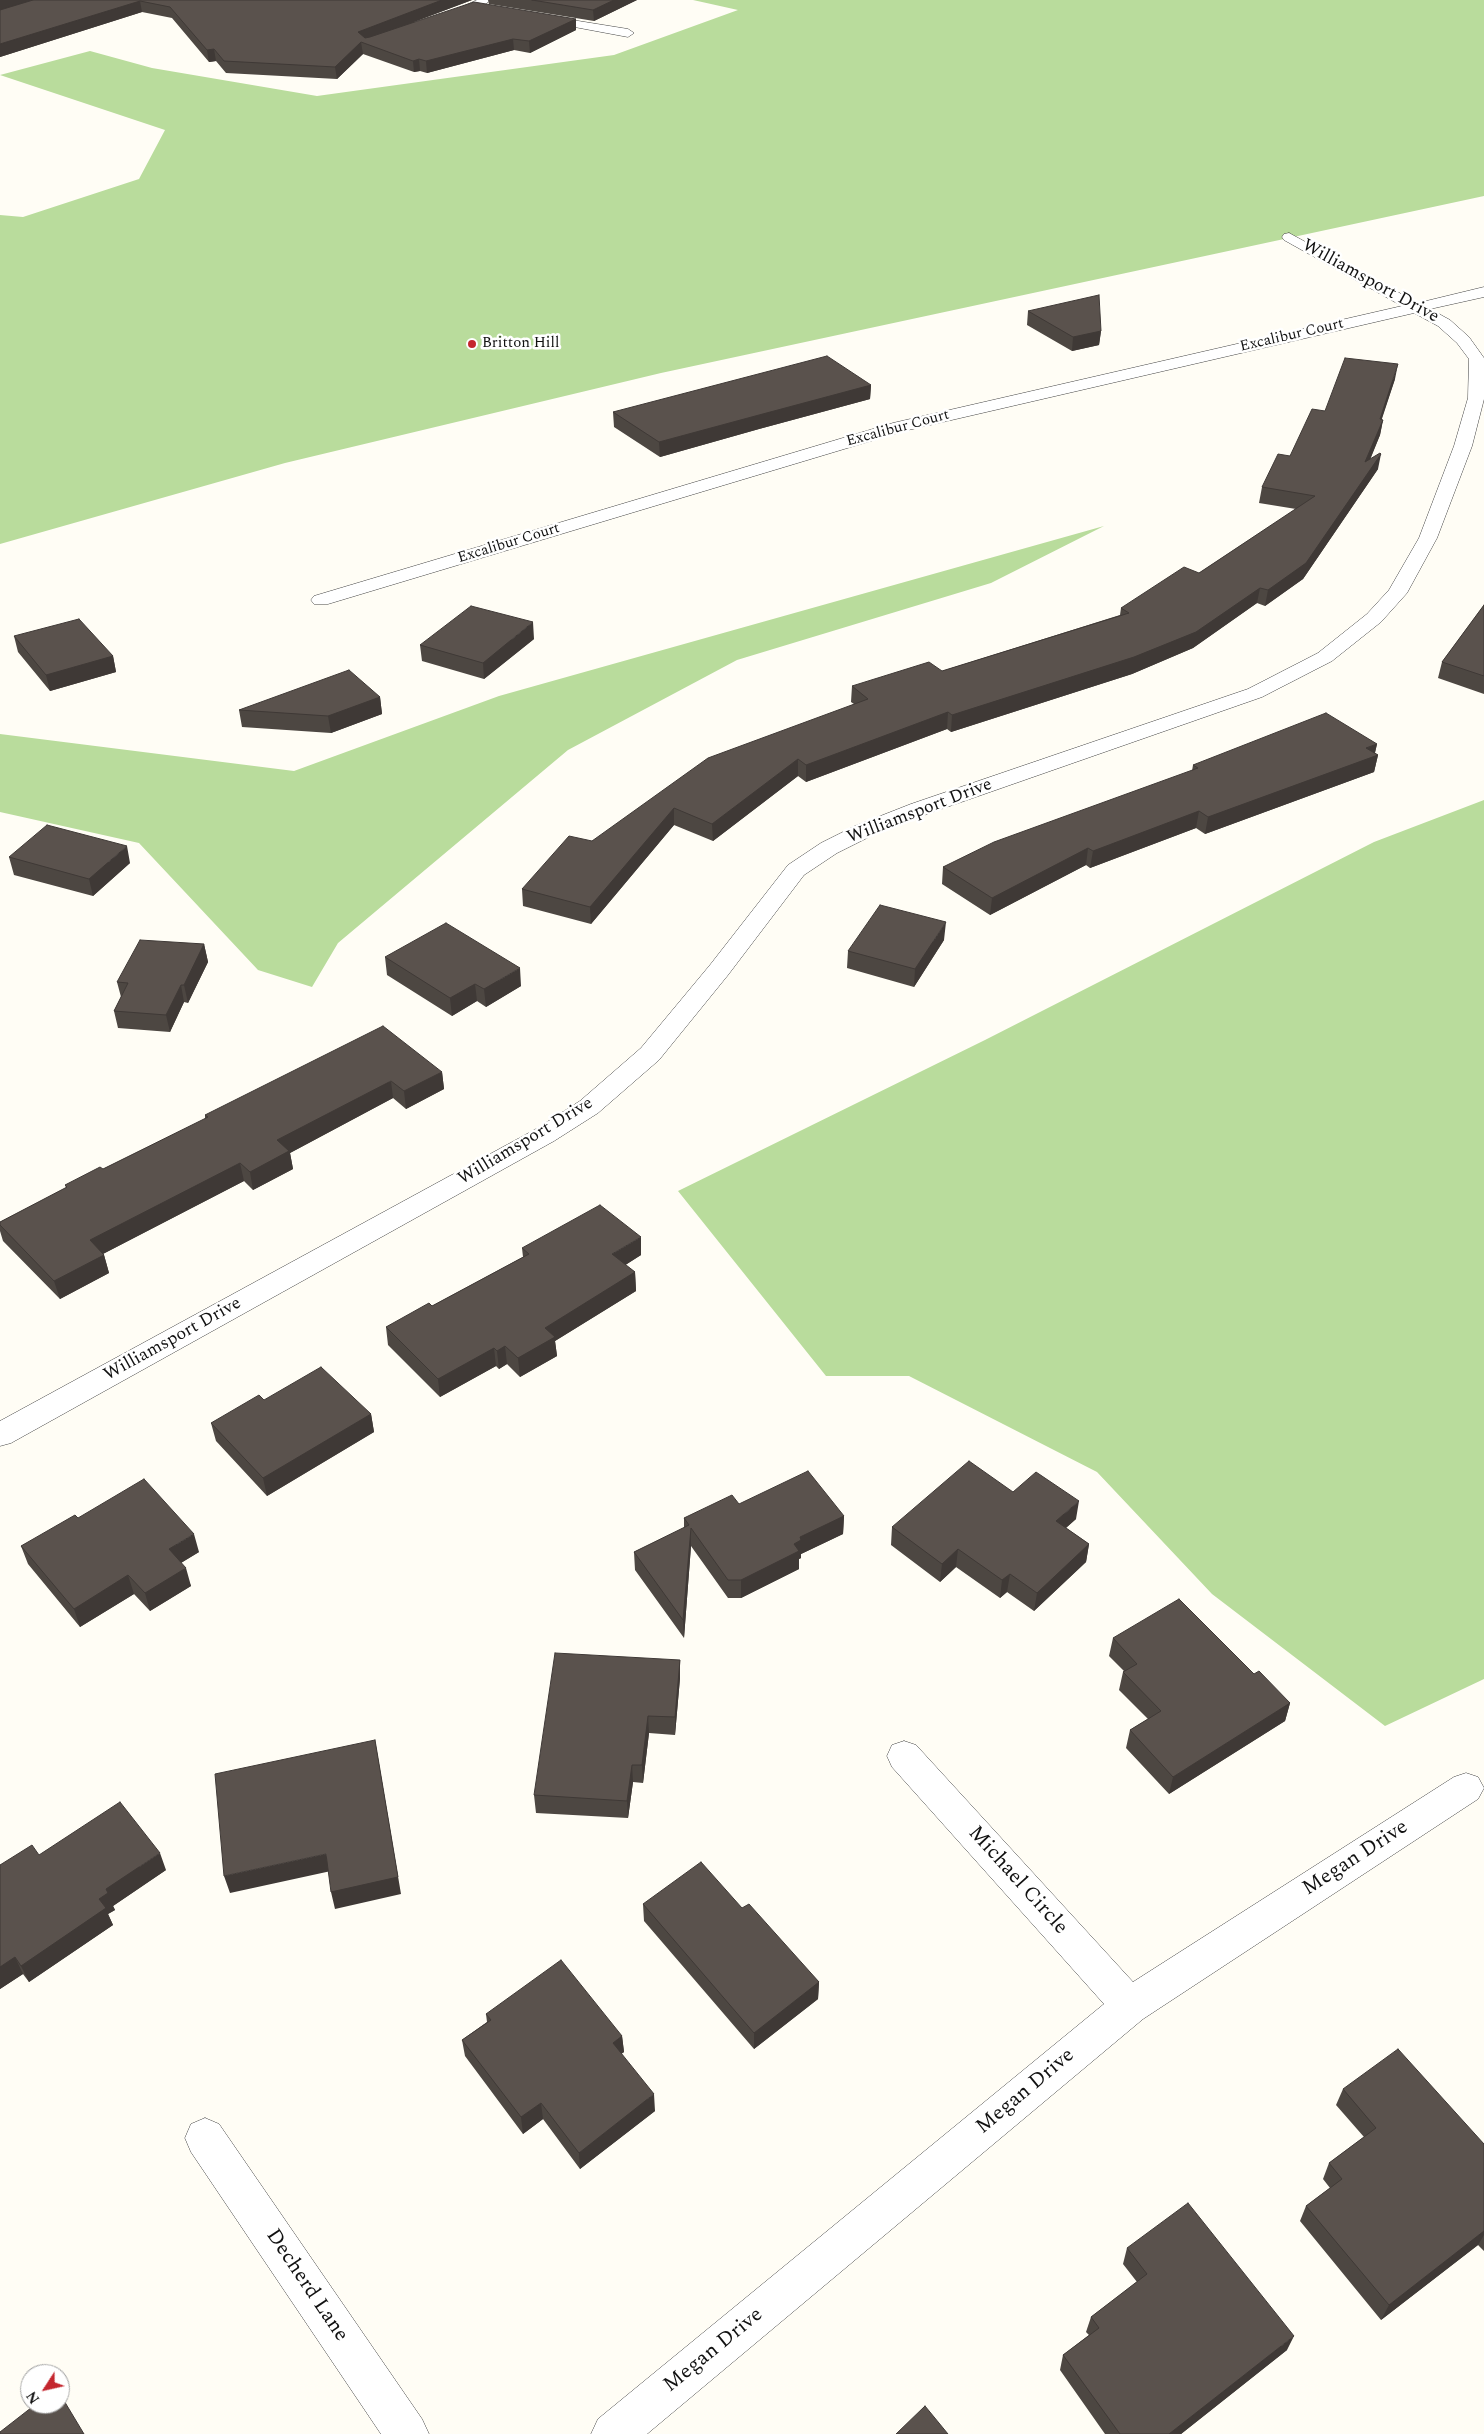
<!DOCTYPE html>
<style>
body{margin:0}
#map{position:relative;width:1484px;height:2434px;overflow:hidden;background:#fffdf5;font-family:Spectral,serif}
canvas{display:block}
.north{position:absolute;left:20px;top:2364px;width:50px;height:50px;box-sizing:border-box;background:#fff;border:1px solid #a0a0a0;border-radius:50%;rotate:235deg;font-size:14px;font-weight:700;line-height:20px;text-align:center;color:#111}
.north::after{content:'';display:block;margin:auto;width:18px;height:22px;background:#c4262e;clip-path:polygon(50% 0,100% 100%,50% 72%,0 100%)}
</style>
<div id="map">
<canvas width="1484" height="2434"></canvas>
<div class="north">N</div>
</div>
<script>
const g = document.querySelector('canvas').getContext('2d');
g.lineJoin = 'round';
function paint(path, color) {
  g.fillStyle = color;
  g.fill(path, 'evenodd');
}
function shape(rows) {
  const path = new Path2D();
  for (const r of rows) {
    path.moveTo(r[0], r[1]);
    for (let i = 2; i < r.length; i += 2) path.lineTo(r[i], r[i + 1]);
  }
  return path;
}
function stroke(path, color, width, dash) {
  g.strokeStyle = color;
  g.lineWidth = width;
  g.lineCap = dash ? 'butt' : 'round';
  g.setLineDash(dash || []);
  g.stroke(path);
}
function write(font, color, halo, rows, align = 'center') {
  g.font = font + ' Spectral,serif';
  g.lineWidth = 5;
  g.setLineDash([]);
  g.textBaseline = 'middle';
  g.strokeStyle = halo;
  g.fillStyle = color;
  for (const [text, x, y, turn = 0] of rows) {
    g.save();
    g.translate(x, y);
    g.rotate((+turn || 0) * Math.PI / 180);
    g.textAlign = isNaN(turn) ? turn : align;
    if (halo) g.strokeText(text, 0, 0);
    g.fillText(text, 0, 0);
    g.restore();
  }
}
paint(shape([
 [693,0,1484,0,1484,196,661,373,285,463,0,544,0,215,23,217,139,179,165,130,0,75,90,51,152,68,317,96,614,55,738,10],
 [1104,526,991,583,737,660,568,750,338,943,312,987,258,970,139,843,0,812,0,734,294,771,499,696],
 [1484,800,1484,1679,1385,1726,1212,1594,1097,1472,909,1376,826,1376,678,1191,985,1040,1374,842]
]), '#b9dc9c');
const minor = shape([
 [477,0,491,0,478,9,450,19,446,20,440,17,477,0],
 [541,15,628,29,634,33,628,37,537,20,537,16,541,15],
 [1289,233,1418,303,1484,287,1484,297,1430,309,1450,320,1469,337,1484,358,1484,399,1472,446,1437,538,1407,593,1381,622,1332,661,1262,697,927,814,871,836,837,853,804,875,728,975,659,1060,598,1113,554,1141,11,1443,0,1446,0,1421,536,1129,580,1101,641,1048,710,965,788,865,821,843,855,826,911,804,1248,689,1318,653,1367,614,1389,590,1419,538,1454,446,1468,398,1469,359,1457,343,1438,326,1414,313,904,431,328,604,314,604,311,600,314,596,893,423,1402,306,1284,240,1282,237,1284,234,1289,233],
 [904,1741,916,1745,1133,1982,1454,1777,1466,1773,1478,1777,1484,1788,1478,1799,1143,2019,647,2434,591,2434,598,2419,1104,2004,892,1767,887,1756,892,1745,904,1741],
 [205,2118,219,2124,422,2419,429,2434,381,2434,191,2152,185,2138,191,2124,205,2118]
]);
stroke(minor, '#444', 1);
paint(minor, '#fff');
paint(shape([
 [0,0,472,0,414,22,576,19,576,30,530,53,514,50,427,73,420,71,414,72,363,54,337,79,226,73,216,61,209,62,172,18,142,12,0,57],
 [488,0,637,0,594,21,489,4],
 [1028,311,1101,331,1099,345,1072,351,1027,325],
 [1395,379,1381,420,1383,420,1380,435,1370,460,1378,469,1303,579,1265,606,1257,603,1193,648,1132,674,951,732,947,729,806,782,798,776,713,841,674,825,591,924,523,906,522,889,592,841,854,704,851,702,852,686,942,671,1120,615,1121,608,1199,573,1296,509,1259,503,1262,487,1290,456,1325,411],
 [871,385,870,399,759,429,660,457,614,427,613,412],
 [1484,605,1484,694,1438,678,1442,662],
 [14,636,113,656,116,672,50,691,18,652],
 [534,639,484,679,422,661,420,645],
 [380,697,382,714,331,733,242,727,239,710],
 [1377,744,1375,753,1378,755,1374,772,1205,834,1196,828,1090,868,1086,865,990,915,942,884,943,867,1192,771,1193,765],
 [9,857,130,863,93,896,14,875],
 [944,940,914,987,847,968,848,951],
 [204,944,208,962,188,1003,184,1002,170,1032,118,1028,114,1011,121,997,117,982],
 [385,957,521,986,486,1007,477,1001,452,1016,387,975],
 [442,1072,444,1089,406,1109,393,1098,290,1153,293,1169,253,1190,244,1181,103,1254,104,1255,109,1273,60,1299,3,1241,0,1231,0,1222,66,1188,65,1185,103,1169,205,1119,205,1115],
 [522,1248,641,1255,625,1265,635,1272,636,1291,555,1341,557,1356,520,1377,507,1364,499,1369,496,1366,440,1397,388,1345,386,1327,432,1306,523,1257],
 [264,1400,371,1414,374,1432,267,1496,216,1441,211,1423],
 [1013,1492,1076,1519,1066,1528,1089,1544,1086,1562,1034,1611,1007,1592,1000,1598,956,1567,940,1582,891,1545,892,1527],
 [739,1504,844,1516,843,1534,801,1554,801,1558,799,1559,799,1569,741,1598,728,1598,691,1546,684,1638,635,1570,634,1552,684,1528,684,1518],
 [78,1518,199,1552,181,1563,191,1586,150,1611,134,1594,80,1627,28,1564,21,1546],
 [1113,1638,1254,1674,1290,1703,1285,1721,1169,1794,1126,1748,1130,1730,1148,1719,1119,1690,1123,1672,1124,1671,1109,1656],
 [680,1660,680,1678,675,1735,649,1733,643,1783,633,1782,628,1818,536,1813,534,1795],
 [39,1855,166,1870,113,1906,115,1910,108,1914,113,1925,29,1982,23,1974,0,1989,0,1865],
 [643,1904,742,1908,819,1982,818,1999,754,2049,644,1921],
 [486,2014,622,2036,624,2052,621,2054,655,2111,580,2169,543,2119,523,2134,465,2056,462,2040,487,2022],
 [1343,2089,1484,2144,1484,2251,1478,2245,1381,2320,1300,2221,1306,2206,1330,2188,1323,2179,1329,2163,1364,2137,1336,2105],
 [1127,2248,1287,2350,1181,2434,1105,2434,1060,2370,1063,2355,1089,2335,1086,2332,1091,2317,1137,2282,1123,2264]
]), '#4d4742');
paint(shape([
 [0,0,37,0,0,11],
 [442,0,472,0,361,42,363,54,337,79,335,67,358,32],
 [614,0,637,0,594,21,593,10],
 [140,1,142,12,0,57,0,44],
 [576,19,576,30,530,53,529,41],
 [513,39,514,50,427,73,426,61],
 [214,49,216,61,209,62,207,50],
 [419,59,420,71,414,72,413,61],
 [1101,331,1099,345,1072,351,1073,337],
 [1398,364,1395,379,1377,434,1380,419],
 [871,385,870,399,759,429,660,457,659,442,759,415],
 [1383,420,1380,435,1362,478,1365,462],
 [1381,454,1378,469,1303,579,1265,606,1268,590],
 [1260,588,1257,603,1193,648,1132,674,951,732,952,715],
 [533,622,534,639,484,679,483,663],
 [113,656,116,672,50,691,46,675],
 [380,697,382,714,331,733,328,716],
 [948,712,947,729,806,782,806,765],
 [1377,744,1374,756,1378,755,1374,772,1205,834,1208,817],
 [798,759,798,776,713,841,712,824],
 [674,808,674,825,591,924,590,907],
 [1199,811,1196,828,1090,868,1093,851],
 [127,846,130,863,93,896,89,879],
 [1088,848,1086,865,990,915,992,898],
 [946,922,944,940,914,987,915,969],
 [204,944,208,962,188,1003,184,985],
 [520,968,521,986,486,1007,484,989],
 [475,984,477,1001,452,1016,450,998],
 [181,985,184,1002,170,1032,166,1015],
 [442,1072,444,1089,406,1109,404,1091],
 [391,1081,393,1098,290,1153,293,1169,253,1190,250,1172,277,1140],
 [240,1163,244,1181,95,1258,90,1240],
 [641,1237,641,1255,613,1273,612,1254],
 [104,1255,109,1273,60,1299,54,1281],
 [635,1272,636,1291,555,1341,557,1356,520,1377,518,1358,545,1328],
 [505,1346,507,1364,499,1369,497,1351],
 [494,1348,496,1366,440,1397,438,1379],
 [371,1414,374,1432,267,1496,263,1478],
 [1079,1501,1076,1519,1053,1539,1056,1521],
 [844,1516,843,1534,801,1554,801,1558,799,1559,799,1569,741,1598,741,1580,800,1537],
 [691,1528,691,1546,684,1638,683,1620],
 [194,1534,199,1552,174,1567,169,1549],
 [1089,1544,1086,1562,1034,1611,1037,1593],
 [958,1549,956,1567,940,1582,942,1564],
 [186,1568,191,1586,150,1611,145,1593],
 [1010,1574,1007,1592,1000,1598,1002,1580],
 [128,1575,134,1594,80,1627,74,1609],
 [680,1660,680,1678,675,1735,675,1717],
 [1290,1703,1285,1721,1169,1794,1173,1777],
 [648,1716,649,1733,643,1783,642,1765],
 [375,1740,401,1894,335,1909,331,1892],
 [632,1765,633,1782,628,1818,627,1801],
 [160,1853,166,1870,113,1906,115,1910,108,1914,113,1925,29,1982,21,1966,99,1899,106,1889],
 [326,1854,331,1871,230,1893,224,1876],
 [15,1957,23,1974,0,1989,0,1967],
 [819,1982,818,1999,754,2049,754,2033],
 [622,2036,624,2052,614,2059,613,2043],
 [654,2094,655,2111,580,2169,579,2153],
 [541,2103,543,2119,523,2134,521,2117],
 [1484,2231,1484,2235,1478,2245,1381,2320,1389,2305],
 [1294,2336,1287,2350,1181,2434,1169,2434]
]), '#3f3936');
const building = shape([
 [33,0,442,0,358,32,365,38,370,37,474,2,576,19,529,41,513,39,426,61,419,59,413,61,361,42,335,67,224,61,214,49,207,50,170,7,140,1,0,44,0,10,33,0],
 [532,0,614,0,593,10,532,0],
 [1099,295,1101,331,1073,337,1028,311,1099,295],
 [827,356,871,385,759,415,659,442,613,412,827,356],
 [1345,358,1398,364,1380,419,1383,420,1365,462,1380,453,1381,454,1306,563,1268,590,1260,588,1196,632,1134,657,952,715,948,712,806,765,798,759,712,824,674,808,590,907,522,889,569,836,592,841,708,758,868,699,852,686,929,662,942,671,1129,613,1121,608,1184,567,1199,573,1315,496,1262,487,1278,454,1290,456,1312,409,1325,411,1345,358],
 [1484,605,1484,676,1442,662,1484,605],
 [471,606,533,622,483,663,420,645,471,606],
 [79,619,113,656,46,675,14,636,79,619],
 [349,670,380,697,328,716,239,710,349,670],
 [1326,713,1377,744,1366,748,1378,755,1208,817,1199,811,1093,851,1088,848,992,898,943,867,994,842,1198,768,1193,765,1326,713],
 [47,825,127,846,89,879,9,857,47,825],
 [880,905,946,922,915,969,848,951,880,905],
 [446,923,520,968,484,989,475,984,450,998,385,957,446,923],
 [140,940,204,944,184,985,181,985,166,1015,114,1011,128,983,117,982,140,940],
 [383,1026,442,1072,404,1091,391,1081,277,1140,289,1151,250,1172,240,1163,90,1240,104,1255,54,1281,0,1225,0,1222,67,1187,65,1185,100,1167,103,1169,208,1117,205,1115,383,1026],
 [600,1205,641,1237,612,1254,635,1272,545,1328,555,1337,518,1358,505,1346,497,1351,494,1348,438,1379,386,1327,429,1303,432,1306,529,1254,522,1248,600,1205],
 [321,1367,371,1414,263,1478,211,1423,259,1395,264,1400,321,1367],
 [969,1461,1013,1492,1036,1472,1079,1501,1056,1521,1089,1544,1037,1593,1010,1574,1002,1580,958,1549,942,1564,892,1527,969,1461],
 [808,1471,844,1516,800,1537,801,1540,794,1544,799,1551,741,1580,728,1580,691,1528,683,1620,634,1552,689,1525,684,1518,732,1495,739,1504,808,1471],
 [144,1479,194,1534,169,1549,186,1568,145,1593,128,1575,74,1609,21,1546,75,1515,78,1518,144,1479],
 [1179,1599,1254,1674,1259,1671,1290,1703,1173,1777,1130,1730,1161,1711,1123,1672,1137,1664,1113,1638,1179,1599],
 [555,1653,680,1660,675,1717,648,1716,642,1765,632,1765,627,1801,534,1795,555,1653],
 [375,1740,398,1877,331,1892,326,1854,224,1876,215,1774,375,1740],
 [120,1802,160,1853,106,1889,108,1893,99,1899,106,1908,21,1966,15,1957,0,1967,0,1865,32,1845,39,1855,120,1802],
 [701,1862,742,1908,749,1904,819,1982,754,2033,643,1904,701,1862],
 [561,1960,622,2036,613,2043,654,2094,579,2153,541,2103,521,2117,462,2040,491,2020,486,2014,561,1960],
 [1398,2049,1484,2144,1484,2231,1389,2305,1306,2206,1342,2179,1329,2163,1376,2128,1343,2089,1398,2049],
 [1188,2203,1294,2336,1169,2434,1120,2434,1063,2355,1099,2328,1091,2317,1147,2274,1127,2248,1188,2203],
 [60,2394,84,2434,0,2434,0,2432,36,2404,60,2404,60,2394],
 [925,2406,948,2434,896,2434,925,2406]
]);
paint(building, '#5a524d');
stroke(building, '#3f3936', 1);
for (const [x, y, r, color] of [
 [472,344,5,"#c4262e"]
]) {
  const dot = new Path2D();
  dot.arc(x, y, r, 0, 2 * Math.PI);
  g.fillStyle = color;
  g.fill(dot);
  stroke(dot, '#fff', 2);
}
write('15px', '#111', '#fff', [
 ["Excalibur Court",1292,336,-13],
 ["Excalibur Court",898,429,-15],
 ["Excalibur Court",509,544,-17]
]);
write('15px', '#111', '#fff', [
 ["Britton Hill",482,344]
], 'left');
write('18px', '#111', '#fff', [
 ["Williamsport Drive",1370,282,29],
 ["Williamsport Drive",920,812,-21],
 ["Williamsport Drive",526,1142,-31],
 ["Williamsport Drive",173,1340,-29]
]);
write('21px', '#111', '#fff', [
 ["Megan Drive",1356,1859,-33],
 ["Michael Circle",1017,1881,48],
 ["Megan Drive",1026,2092,-40],
 ["Decherd Lane",306,2286,56],
 ["Megan Drive",714,2351,-39]
]);
</script>
